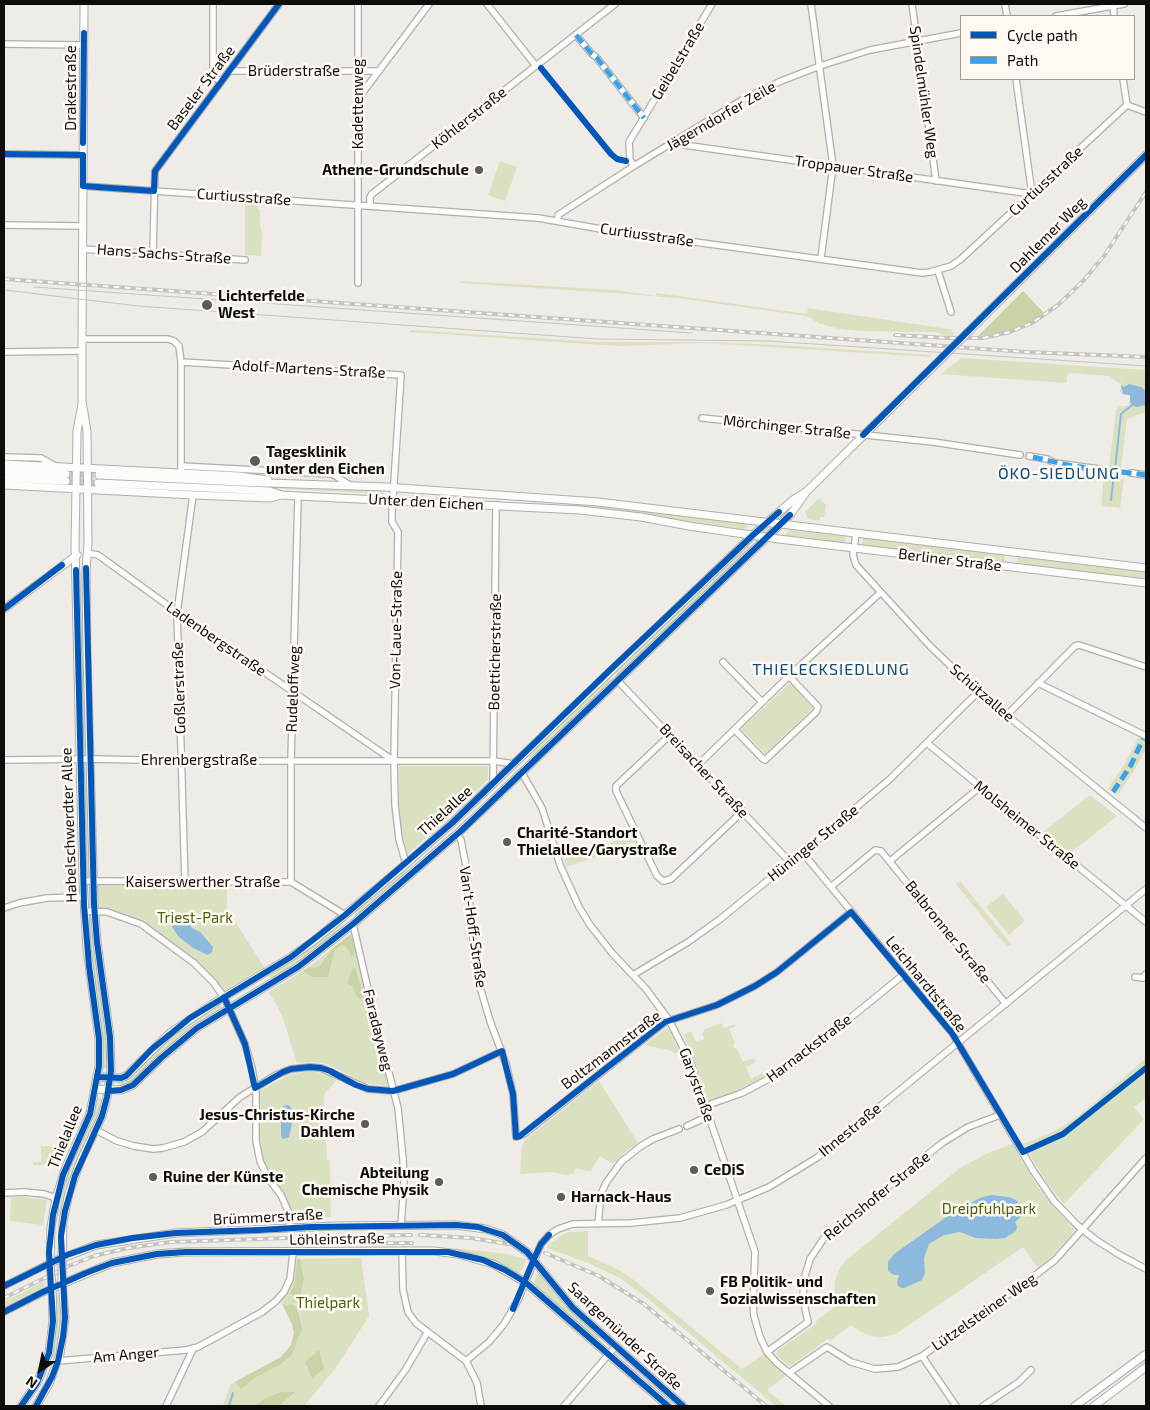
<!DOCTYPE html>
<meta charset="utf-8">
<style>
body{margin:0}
#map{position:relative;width:1150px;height:1410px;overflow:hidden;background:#efebe6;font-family:"Exo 2",sans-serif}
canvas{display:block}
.frame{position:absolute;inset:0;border:5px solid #0f0d0a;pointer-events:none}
.legend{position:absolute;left:960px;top:15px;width:175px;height:65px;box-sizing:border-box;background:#fef9f3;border:1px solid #9e9b96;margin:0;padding:6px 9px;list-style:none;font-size:15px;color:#0f0d0a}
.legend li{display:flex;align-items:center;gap:10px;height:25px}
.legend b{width:25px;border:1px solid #9e9b96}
.north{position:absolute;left:15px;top:1345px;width:50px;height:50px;-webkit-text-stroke:4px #fef9f3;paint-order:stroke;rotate:214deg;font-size:14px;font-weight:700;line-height:20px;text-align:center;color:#0f0d0a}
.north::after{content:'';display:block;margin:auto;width:18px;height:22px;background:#0f0d0a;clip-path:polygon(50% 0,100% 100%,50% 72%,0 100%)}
</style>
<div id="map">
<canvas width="1150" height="1410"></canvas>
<div class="frame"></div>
<ul class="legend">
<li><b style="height:6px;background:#0057b8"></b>Cycle path</li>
<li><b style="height:6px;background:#3da1e9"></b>Path</li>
</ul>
<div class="north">N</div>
</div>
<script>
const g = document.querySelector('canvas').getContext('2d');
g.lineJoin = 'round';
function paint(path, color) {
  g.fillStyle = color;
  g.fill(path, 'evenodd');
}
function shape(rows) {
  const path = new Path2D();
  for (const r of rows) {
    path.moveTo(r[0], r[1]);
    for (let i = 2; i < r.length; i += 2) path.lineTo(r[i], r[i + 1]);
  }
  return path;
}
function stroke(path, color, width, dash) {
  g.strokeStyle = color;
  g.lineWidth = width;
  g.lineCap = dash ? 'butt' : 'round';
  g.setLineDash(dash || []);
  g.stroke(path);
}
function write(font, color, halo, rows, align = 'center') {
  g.font = font + ' "Exo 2",sans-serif';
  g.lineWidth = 5;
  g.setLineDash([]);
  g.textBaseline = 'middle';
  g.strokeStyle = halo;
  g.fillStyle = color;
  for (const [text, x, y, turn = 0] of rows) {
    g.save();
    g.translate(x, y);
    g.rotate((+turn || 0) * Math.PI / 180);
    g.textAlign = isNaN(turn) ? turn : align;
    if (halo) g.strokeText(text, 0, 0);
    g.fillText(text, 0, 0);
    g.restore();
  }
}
paint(shape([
 [500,161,517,167,505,201,488,195],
 [245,203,258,204,258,209,260,209,260,222,262,235,261,256,245,255],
 [460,281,615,290,656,296,656,293,807,314,808,308,948,329,952,329,951,332,955,333,951,337,935,332,860,331,840,329,820,324,807,316,685,299,628,294,460,283],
 [411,330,596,342,704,342,779,345,932,355,930,357,704,343,619,346,409,332],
 [961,358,1146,370,1146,412,1127,419,1121,468,1109,467,1116,410,1120,406,1129,406,1131,396,1122,394,1120,392,1121,383,1117,382,1110,376,1070,373,1067,376,1066,383,941,374],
 [1104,477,1124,479,1120,508,1101,506],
 [247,486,384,490,384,494,248,487],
 [819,498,826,505,824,517,820,517,819,521,808,519,805,512],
 [552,502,585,503,750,523,744,529],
 [790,530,805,532,812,530,846,534,845,544,783,537],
 [863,537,1005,553,1004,563,862,546],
 [745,545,754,546,617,677,613,672],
 [1018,555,1146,571,1146,581,1016,564],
 [83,571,85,619,88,750,82,750,79,572],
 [610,675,614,680,534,756,527,757,526,756],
 [790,683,813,708,765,754,741,729],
 [1138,738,1146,742,1146,748,1135,769,1118,795,1108,788,1124,765],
 [399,766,488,766,488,780,408,854,402,835,399,811],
 [88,770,90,878,85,878,83,771],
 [1090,795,1117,816,1069,854,1043,832],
 [630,830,636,844,630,842,608,853,566,867,564,859,604,846,627,835],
 [404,869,408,873,357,917,353,912],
 [960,881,1011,944,1007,947,956,884],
 [99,884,227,884,227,909,266,970,224,993,195,960,159,933,131,917,98,908,96,885],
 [1003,894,1025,921,1009,935,986,907],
 [86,915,92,915,98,973,107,1037,109,1069,101,1068],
 [341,922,345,927,296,965,272,980,268,976,317,943],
 [353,932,369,1003,390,1086,364,1083,335,1068,323,1063,314,1062,297,1063,282,1015,269,992,309,967],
 [219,1003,223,1009,131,1083,117,1088,118,1081,173,1036],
 [721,1023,724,1028,735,1024,736,1026,729,1029,735,1043,733,1044,734,1048,737,1049,743,1062,754,1058,756,1062,746,1067,751,1079,762,1073,764,1077,734,1092,710,1100,708,1099,693,1056,683,1035,691,1031,696,1042,704,1039,702,1034,705,1029],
 [667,1028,669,1029,682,1056,669,1050,645,1045],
 [1146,1058,1146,1098,1134,1107,1144,1119,1064,1204,1047,1183,1023,1144,1055,1131,1080,1115],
 [308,1071,322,1073,337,1080,325,1093,324,1098,324,1133,326,1134,327,1160,330,1160,331,1217,293,1218,282,1193,270,1176,263,1161,260,1146,259,1091,287,1076],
 [599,1081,638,1143,625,1152,613,1164,600,1156,590,1172,576,1168,573,1173,567,1175,552,1172,520,1174,522,1146,526,1139],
 [96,1098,104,1099,100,1114,61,1216,57,1216,56,1213,62,1185],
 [1013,1144,1037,1186,1053,1206,1074,1229,1072,1234,1051,1257,1038,1268,1023,1247,896,1334,883,1337,871,1336,859,1331,851,1325,830,1341,828,1339,792,1365,788,1366,777,1355,777,1351,817,1323,816,1321,837,1305,835,1293,835,1280,839,1270,845,1261,960,1168,988,1153],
 [41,1146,59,1147,65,1148,58,1164,33,1165,33,1162,41,1162],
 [11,1197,24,1197,47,1200,43,1225,10,1221],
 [588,1231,588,1256,617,1269,634,1280,742,1369,764,1354,786,1376,767,1390,786,1406,776,1406,647,1298,620,1278,588,1263,547,1248,552,1242,564,1234,570,1232],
 [453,1248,507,1254,526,1259,524,1267,518,1274,490,1260],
 [361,1258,369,1316,335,1369,304,1406,223,1406,231,1384,281,1357,291,1345,294,1333,292,1324,281,1302,289,1292,293,1282,297,1259],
 [539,1270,567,1307,600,1337,597,1340,533,1284],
 [45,1281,44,1288,4,1309,4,1302],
 [61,1292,62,1320,55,1358,50,1356,55,1295]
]), '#dae1c1');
paint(shape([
 [1023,291,1044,313,1031,322,1015,329,993,335,978,336],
 [351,934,355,952,353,956,351,956,349,951,343,945,335,949,328,977,312,977,303,971,309,967,315,968,320,966,332,949],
 [355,967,364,996,361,999,358,998,352,986,347,983,352,970],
 [297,1259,300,1259,304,1279,298,1304,293,1301,294,1296,290,1293,295,1283],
 [282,1303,286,1306,291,1304,297,1307,302,1329,291,1356,278,1366,256,1377,241,1389,235,1382,281,1357,291,1345,294,1333,292,1324],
 [319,1350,324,1369,312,1378,305,1362],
 [281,1392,295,1392,279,1406,255,1406,264,1399]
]), '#c9d3a7');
paint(shape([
 [1129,384,1141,387,1146,391,1146,405,1136,407,1132,405,1130,402,1130,395,1123,394,1121,385,1124,387],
 [175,915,188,923,192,928,200,932,213,947,212,952,208,955,193,948,178,936,170,923,171,918],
 [286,1105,290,1106,292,1110,293,1119,289,1137,283,1139,281,1136,281,1114,283,1106],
 [991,1195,1009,1197,1016,1200,1021,1205,1023,1215,1015,1222,1017,1227,1016,1231,1005,1238,996,1239,976,1238,960,1232,944,1235,929,1244,924,1258,925,1273,922,1280,904,1288,901,1288,898,1286,897,1283,899,1275,894,1275,888,1271,888,1262,894,1254,955,1211,980,1198]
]), '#8cb9dc');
stroke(shape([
 [1115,469,1121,414,1132,405],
 [1111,500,1114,473],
 [229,1406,233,1393]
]), '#8cb9dc', 2);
stroke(shape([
 [66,474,99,475],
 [66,481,98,483]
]), '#cdcac5', 7, [7, 3.5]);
const minor = shape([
 [213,4,213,75,221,82],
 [358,4,358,283],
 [487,4,536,66],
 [811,4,833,166,821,258],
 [912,4,936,181],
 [1005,4,1007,16],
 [1113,4,1114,16],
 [1056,16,1124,4],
 [576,35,591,53,597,58,644,118],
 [4,44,83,45],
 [229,71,379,71],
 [1123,79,1127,105],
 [358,93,363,92,429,4],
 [680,138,684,145,1032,194,1016,79],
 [4,154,83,155],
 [634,166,630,160,629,142,712,4],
 [83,186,538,218,607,230,922,273,930,272,951,266,961,259,1127,105,1146,112],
 [370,205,370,197,372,194,615,4],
 [558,221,558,215,634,166,742,100,781,81,820,66,870,50,961,33],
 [4,225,82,226],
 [82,249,245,260],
 [153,254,155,171,279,4],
 [938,271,951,312],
 [82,339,168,339,174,341,179,346,181,362,181,473],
 [4,352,82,351],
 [181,362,401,375,392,513,392,522,398,532,394,761,395,805,399,839,406,864],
 [702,418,933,442,1020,455],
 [1029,456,1047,459,1055,463,1099,469],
 [4,457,41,458,55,466],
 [181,466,332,474,350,485],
 [1131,473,1146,475],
 [856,533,853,555,856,565,930,646,978,692,1146,828],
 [87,553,98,555,181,615,394,761],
 [723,662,762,702],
 [618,681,790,862],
 [1038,683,1146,736],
 [1007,715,1075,646,1079,645,1146,667],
 [735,730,763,759,765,760,816,712,818,707,789,676],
 [670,735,616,786,616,791,657,876,663,881,671,879,743,811],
 [927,743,1146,922],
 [4,760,96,759,182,761,494,761,514,764],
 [699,764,789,676,880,593],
 [522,773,542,808,560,865,579,907,590,925,612,953,646,989,669,1020,690,1061,755,1252,753,1306,754,1316,760,1337,767,1352,777,1363,829,1406],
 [493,784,496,505],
 [457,834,461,840,466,866,475,959,480,987,490,1021,506,1064,513,1094,516,1137,524,1134,665,1022,717,1005,755,986,777,972,851,912],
 [802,852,952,1033,1034,1172,1054,1201,1077,1225,1096,1240,1118,1254,1146,1269],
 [890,861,980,787],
 [83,881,291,882,345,915],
 [291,882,291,761,298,496],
 [185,883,177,613,193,495],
 [832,886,875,850,881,851,1006,1004],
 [4,908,19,903,47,898,83,897],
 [84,911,107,912,141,924,194,963,213,982,224,997,245,1044,252,1068,256,1093,256,1141,260,1161,268,1178,281,1195,288,1211,290,1227],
 [353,924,373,1011,398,1108,403,1159,404,1183,401,1226],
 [633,975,688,942,719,920,827,832,890,779,978,692],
 [1135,977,1143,978,1146,974],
 [705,1106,742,1093,776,1075,795,1063,903,975],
 [687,1126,709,1116],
 [96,1130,117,1141,134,1146,153,1149,163,1148,184,1142,202,1132,240,1097,276,1075,291,1069,310,1067,321,1068,368,1089,393,1091,453,1074,502,1051],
 [4,1193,24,1192,44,1194,56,1198],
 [598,1224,601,1194,606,1183,621,1162,641,1146,653,1139,679,1129],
 [402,1251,403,1290,408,1312,416,1323,466,1361,477,1383,481,1406],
 [4,1286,50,1263],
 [4,1312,52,1288],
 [767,1352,808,1322,803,1299,804,1279,810,1259,824,1238,942,1143,968,1127,1000,1115],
 [922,1356,956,1406],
 [58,1361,186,1350,198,1347,262,1312,276,1301,284,1292,290,1279,293,1253],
 [466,1361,489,1342,504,1324,518,1300,541,1244,549,1235,558,1229,573,1224,631,1223,680,1218,726,1205,769,1187,818,1157,1146,889],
 [789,1373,827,1347,851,1362,875,1369,898,1367,922,1356,1033,1277,1055,1260,1146,1158],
 [166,1406,193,1349],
 [379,1406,406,1369,427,1333],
 [564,1406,615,1347],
 [983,1406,1019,1382,1031,1370]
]);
const major = shape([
 [968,332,1146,155],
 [4,464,239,476,268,480],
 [4,471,66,474],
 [99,475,239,482,385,487,598,502,1146,568],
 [4,478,66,481],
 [98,483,270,491,282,495,298,496,580,510,641,517,689,526,779,539,1146,583],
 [4,485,193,495,270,498,281,495],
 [4,609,77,555],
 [98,1077,121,1078,126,1076,170,1033,219,1000,291,957,315,940,406,864,452,823,753,535,793,500,807,491,943,357],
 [96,1089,121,1090,133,1085,161,1058,197,1028,298,967,353,924,457,834,490,803,790,515,805,494],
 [62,1260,63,1221,69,1193,81,1160,102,1116,107,1097,111,1071,110,1037,97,942,94,904,87,654,86,571,88,543,87,431,82,401,82,345,84,4],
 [50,1263,96,1245,176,1233,335,1226,456,1225,486,1229,503,1235,527,1252,573,1308,683,1406],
 [50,1266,51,1227,56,1198,66,1167,90,1114,99,1066,99,1039,87,949,83,881,75,545,77,431,82,404],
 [52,1288,112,1263,157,1254,186,1252,402,1251,434,1251,458,1254,493,1264,525,1282,668,1406],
 [21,1406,37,1383,49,1353,53,1321,52,1285],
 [36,1406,49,1384,60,1354,65,1318,62,1280],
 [1075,1406,1146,1354],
 [1094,1406,1146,1367]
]);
stroke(minor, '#b1aeab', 8);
stroke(major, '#b1aeab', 9);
stroke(minor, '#fdfcfb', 5.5);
stroke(major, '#fdfcfb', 7);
stroke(shape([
 [34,287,692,333],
 [4,290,138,306,598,339,768,341,1146,366]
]), '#c5c4c2', 1);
const rail = shape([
 [4,279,1026,352,1146,357],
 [895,335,948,338,983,338,1010,332,1032,323,1058,305,1084,280,1104,256,1146,192],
 [420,1235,471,1238,509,1244],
 [307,1237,411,1235],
 [322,1243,412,1243],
 [545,1253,599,1276,644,1304,766,1406],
 [4,1298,69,1266,94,1256,128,1248,171,1242,288,1238]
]);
stroke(rail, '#c5c4c2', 4);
stroke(rail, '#fef9f3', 2, [5.5]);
const majorBridge = shape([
 [943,357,968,332],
 [62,1260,62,1280],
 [50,1266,52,1285]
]);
stroke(majorBridge, '#b1aeab', 9, []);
stroke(majorBridge, '#fdfcfb', 7);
stroke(shape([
 [576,35,591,53,597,58,644,118],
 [1033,457,1072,466,1146,475],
 [1113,792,1131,765,1143,739]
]), '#3da1e9', 5, [10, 5]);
stroke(shape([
 [541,68,611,154,617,159,626,161],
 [83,143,84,33],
 [4,154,83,155,83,186,154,191,155,171,279,4],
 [863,435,1146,155],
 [4,609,62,565],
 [224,997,245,1044,255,1088,283,1072,291,1069,310,1067,321,1068,330,1071,356,1085,368,1089,393,1091,453,1074,502,1051,513,1094,516,1137,520,1136,665,1022,717,1005,755,986,777,972,851,912,952,1033,1023,1152,1063,1134,1146,1068],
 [98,1077,121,1078,126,1076,152,1049,190,1018,291,957,345,915,452,823,609,671,753,535,779,512],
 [108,1091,121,1090,133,1085,161,1058,197,1028,298,967,353,924,462,830,790,515],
 [4,1286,67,1255,96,1245,133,1238,176,1233,259,1230,311,1227,456,1225,478,1227,503,1235,527,1252,573,1308,683,1406],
 [513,1309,534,1259,541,1244,549,1235],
 [4,1312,43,1292,86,1273,112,1263,157,1254,186,1252,448,1252,483,1260,505,1270,525,1282,668,1406],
 [21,1406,37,1383,49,1353,53,1321,49,1252,53,1215,63,1175,90,1114,99,1066,99,1039,89,966,84,905,76,570],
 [36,1406,52,1377,58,1361,63,1337,65,1318,61,1236,65,1211,75,1176,102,1116,107,1097,111,1071,110,1037,97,942,94,904,86,568]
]), '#0057b8', 6);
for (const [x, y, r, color] of [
 [479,170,5,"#5d5b57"],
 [207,305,6,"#5d5b57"],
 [255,461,6,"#5d5b57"],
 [507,842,5,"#5d5b57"],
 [365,1124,5,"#5d5b57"],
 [694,1170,5,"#5d5b57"],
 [153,1177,5,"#5d5b57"],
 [439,1182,5,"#5d5b57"],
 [561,1197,5,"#5d5b57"],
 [710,1291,5,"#5d5b57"]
]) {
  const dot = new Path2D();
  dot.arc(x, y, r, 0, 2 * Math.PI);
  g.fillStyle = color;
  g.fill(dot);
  stroke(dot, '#fef9f3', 2);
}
write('15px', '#0f0d0a', '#fef9f3', [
 ["Geibelstraße",678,61,-59],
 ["Brüderstraße",294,71],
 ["Drakestraße",71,88,-90],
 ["Baseler Straße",201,88,-53],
 ["Spindelmühler Weg",924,92,82],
 ["Kadettenweg",358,104,-90],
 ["Jägerndorfer Zeile",721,116,-30],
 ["Köhlerstraße",469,118,-38],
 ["Troppauer Straße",854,169,8],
 ["Curtiusstraße",1046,181,-43],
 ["Curtiusstraße",244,197,4],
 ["Curtiusstraße",647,235,8],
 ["Dahlemer Weg",1048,235,-45],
 ["Hans-Sachs-Straße",164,254,4],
 ["Adolf-Martens-Straße",309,369,3],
 ["Mörchinger Straße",787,427,6],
 ["Unter den Eichen",426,502,3],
 ["Berliner Straße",950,560,7],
 ["Von-Laue-Straße",396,630,-89],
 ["Ladenbergstraße",216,639,35],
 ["Boetticherstraße",495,652,-89],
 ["Goßlerstraße",179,688,-92],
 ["Rudeloffweg",293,689,-88],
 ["Schützallee",982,693,41],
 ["Ehrenbergstraße",199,760],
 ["Breisacher Straße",704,771,47],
 ["Thielallee",445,811,-42],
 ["Habelschwerdter Allee",69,825,-92],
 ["Molsheimer Straße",1027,825,39],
 ["Hüninger Straße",813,843,-39],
 ["Kaiserswerther Straße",203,882],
 ["Van't-Hoff-Straße",473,927,82],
 ["Balbronner Straße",948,932,51],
 ["Leichhardtstraße",926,984,51],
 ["Faradayweg",378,1030,76],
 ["Harnackstraße",809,1048,-37],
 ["Boltzmannstraße",611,1050,-37],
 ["Garystraße",697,1085,70],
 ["Ihnestraße",850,1130,-39],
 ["Thielallee",65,1137,-68],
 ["Reichshofer Straße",877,1196,-39],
 ["Brümmerstraße",268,1217,-3],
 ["Löhleinstraße",337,1239,-1],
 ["Lützelsteiner Weg",984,1312,-35],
 ["Saargemünder Straße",625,1336,43],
 ["Am Anger",126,1355,-5]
]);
write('bold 15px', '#0f0d0a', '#fef9f3', [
 ["Athene-Grundschule",469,170,"right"],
 ["Lichterfelde",218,296],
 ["West",218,313],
 ["Tagesklinik",266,452],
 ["unter den Eichen",266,469],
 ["Charité-Standort",517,833],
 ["Thielallee/Garystraße",517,850],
 ["Jesus-Christus-Kirche",355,1115,"right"],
 ["Dahlem",355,1132,"right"],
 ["CeDiS",704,1170],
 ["Abteilung",429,1173,"right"],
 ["Chemische Physik",429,1190,"right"],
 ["Ruine der Künste",163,1177],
 ["Harnack-Haus",571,1197],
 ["FB Politik- und",720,1282],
 ["Sozialwissenschaften",720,1299]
], 'left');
write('15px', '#4f600a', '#fef9f3', [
 ["Triest-Park",195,918],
 ["Dreipfuhlpark",989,1209],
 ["Thielpark",328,1303]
]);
g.letterSpacing = '1px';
write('16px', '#064d7c', '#fef9f3', [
 ["ÖKO-SIEDLUNG",1059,474],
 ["THIELECKSIEDLUNG",831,670]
]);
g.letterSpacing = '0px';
</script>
